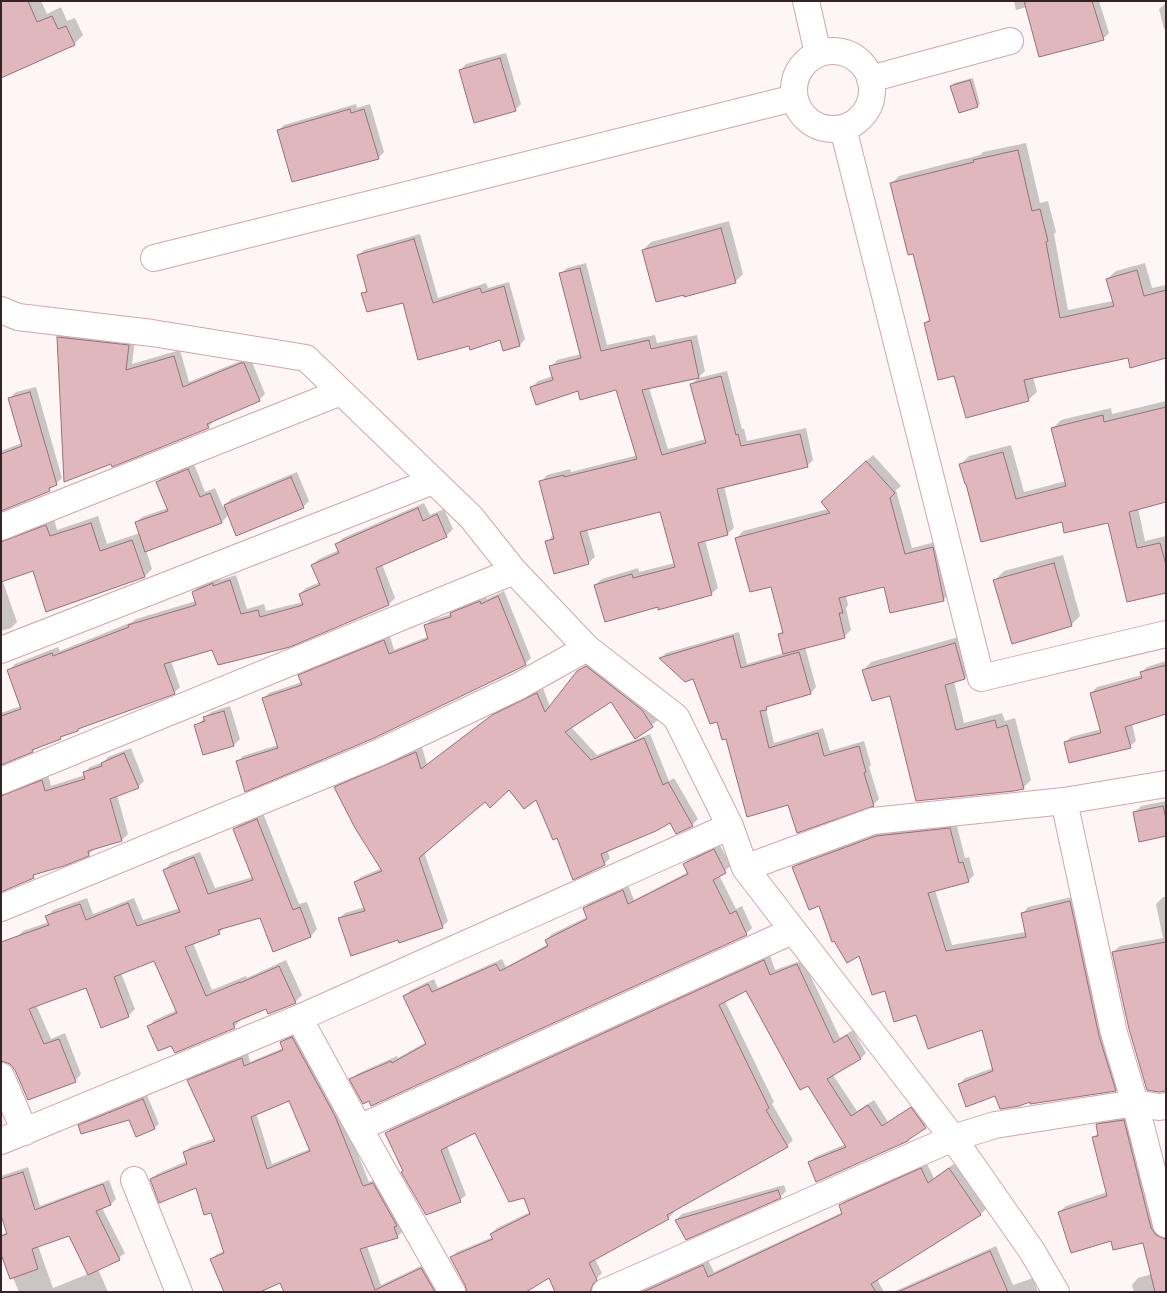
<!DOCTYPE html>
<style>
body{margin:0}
#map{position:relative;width:1167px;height:1293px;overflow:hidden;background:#fef5f6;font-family:Raleway,sans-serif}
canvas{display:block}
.frame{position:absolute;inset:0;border:2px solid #342427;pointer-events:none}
</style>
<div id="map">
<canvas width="1167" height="1293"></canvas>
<div class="frame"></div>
</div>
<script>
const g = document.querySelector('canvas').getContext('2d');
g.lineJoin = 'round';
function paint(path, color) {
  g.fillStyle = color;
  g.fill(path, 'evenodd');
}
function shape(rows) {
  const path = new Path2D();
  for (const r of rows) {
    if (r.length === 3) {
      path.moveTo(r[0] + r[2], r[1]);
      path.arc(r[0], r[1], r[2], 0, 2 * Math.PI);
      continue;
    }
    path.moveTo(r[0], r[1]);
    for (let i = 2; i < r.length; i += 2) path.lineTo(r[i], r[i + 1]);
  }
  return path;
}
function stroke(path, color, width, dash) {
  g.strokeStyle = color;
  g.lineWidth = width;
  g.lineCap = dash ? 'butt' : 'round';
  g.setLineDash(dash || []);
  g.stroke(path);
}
paint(shape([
 [1,1,41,1,47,14,61,7,67,21,75,18,83,35,74,44],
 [1014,1,1099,1,1109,33,1103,39,1027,7,1016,10],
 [1166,3,1166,28,1164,29,1159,9],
 [506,53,521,104,515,110,460,70,466,64],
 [973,78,980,104,977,106,952,86,954,83],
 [356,104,357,108,370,104,384,152,378,158,278,131,284,125],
 [1026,143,1040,203,1048,201,1056,232,1054,234,1068,310,1113,301,1107,279,1116,271,1145,263,1152,288,1166,285,1166,360,1165,357,1129,357,1033,377,1037,392,1028,400,955,375,925,323,930,318,914,252,891,184,899,176,980,155,983,152],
 [729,221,743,274,735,282,643,250,651,242],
 [420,234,438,298,486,283,488,288,509,282,525,339,520,345,503,349,501,339,470,345,403,301,363,294,367,289,358,256,364,250],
 [586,263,607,345,655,335,657,343,697,335,705,371,699,377,649,388,668,449,706,439,692,384,698,378,727,371,742,429,744,429,747,441,806,428,813,460,807,466,724,486,734,528,727,534,705,540,718,588,711,594,658,606,595,585,602,579,638,568,639,572,675,563,661,510,587,529,595,557,588,563,547,542,553,535,541,482,547,475,570,469,571,472,638,455,617,388,578,390,531,388,538,381,553,376,551,367,557,360,581,354,560,274,567,268],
 [65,331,135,339,132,364,180,350,189,382,250,357,265,394,259,400,214,419,214,421,208,427,58,337],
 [36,387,62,478,49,490,1,505,1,451,22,443,10,398,16,392],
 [1166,401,1166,501,1138,508,1145,541,1166,536,1166,592,1109,522,1062,521,981,541,961,464,969,456,1011,445,1024,492,1066,481,1053,428,1061,420,1111,408,1112,414],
 [873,455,901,486,896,490,912,548,939,541,950,593,943,600,885,585,846,595,848,605,846,608,851,630,844,637,805,647,816,687,811,693,770,704,766,709,774,743,823,728,830,751,864,741,871,765,869,767,879,799,873,805,789,803,727,738,694,678,661,658,666,653,739,632,747,664,784,653,779,634,784,630,772,586,737,538,743,531,828,509,829,496],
 [194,464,205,492,215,488,223,507,231,499,297,472,309,501,303,507,229,514,222,522,146,550,152,569,145,576,34,569,19,537,26,529,54,519,57,530,98,516,107,544,140,533,136,523,142,517,168,508,158,482,163,476],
 [424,503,430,515,444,509,453,529,446,536,382,564,395,598,389,604,171,661,180,687,174,693,81,726,78,730,36,747,32,751,1,763,1,713,21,706,9,670,15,664,58,647,60,651,132,622,136,619,196,601,193,592,199,586,219,578,220,580,236,575,247,609,264,604,266,611,303,602,300,594,306,588,320,582,312,565,319,559,339,550,337,544,343,538],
 [1063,555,1080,616,1071,625,995,580,1004,571],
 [1,576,17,622,11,628,1,631],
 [504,591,531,658,525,664,371,738,237,762,243,756,278,745,263,699,269,693,302,682,300,676,306,670,390,636,394,650,429,636,425,626,431,620,452,614,457,608,486,596,487,599],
 [962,636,972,670,965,678,954,681,964,723,1002,713,1005,721,1015,718,1031,780,1023,788,891,694,864,670,871,662],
 [592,661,648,704,658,720,636,737,612,700,571,727,597,755,650,734,669,781,674,778,698,819,692,825,670,822,607,850,610,858,604,864,557,837,537,798,509,788,485,801,424,852,448,921,442,927,399,938,340,918,345,913,365,907,355,882,361,877,382,868,335,788,341,782,422,747,427,765,499,710,543,688,550,707,578,672],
 [1166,661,1166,713,1132,723,1136,741,1130,746,1065,742,1071,737,1101,729,1091,693,1097,687,1142,675,1141,673,1147,667],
 [230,706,240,739,234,745,204,754,196,726,211,712],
 [131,748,144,781,138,787,117,795,128,834,122,840,95,848,88,855,39,872,33,877,1,890,1,788,48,775,51,786,85,775,84,773,90,767,104,762,108,757],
 [1166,801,1166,835,1134,813,1141,806],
 [263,813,299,904,307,902,317,929,311,936,274,950,261,916,226,926,219,933,193,943,212,990,246,976,247,978,286,960,302,995,295,1002,267,1008,240,1019,240,1021,234,1027,172,1044,149,1026,155,1020,177,1010,154,959,121,973,135,1009,128,1016,87,987,36,1005,51,1039,65,1033,81,1074,75,1081,28,1099,1,942,19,935,23,931,49,922,47,917,53,910,87,898,93,914,134,898,143,920,180,908,164,870,171,863,200,852,215,888,253,877,234,829,241,823],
 [956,822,965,858,969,857,974,875,968,881,935,890,952,945,1026,932,1022,914,1028,907,1076,896,1121,1083,1115,1090,1031,1100,996,1094,959,1085,965,1078,993,1068,983,1028,916,1014,886,989,819,904,793,867,800,861,884,830],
 [720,845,731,866,719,875,736,909,742,906,752,928,746,934,351,1079,357,1074,397,1056,398,1058,426,1042,405,996,411,990,434,979,438,988,502,959,506,967,548,944,546,940,552,934,587,917,584,908,590,903,628,885,634,900,688,872,684,864,690,858],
 [1163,897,1166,897,1166,1091,1113,952,1120,946,1163,938,1156,904],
 [770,955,775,970,803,960,840,1038,853,1030,866,1053,861,1058,833,1075,857,1111,874,1100,888,1122,917,1103,931,1121,908,1140,810,1163,815,1157,846,1144,746,990,725,1001,774,1102,772,1104,793,1140,787,1146,673,1210,674,1213,668,1218,595,1259,602,1273,598,1277,595,1283,597,1292,557,1292,549,1277,466,1285,451,1258,457,1252,493,1237,491,1234,497,1228,530,1212,524,1196,475,1132,447,1146,466,1195,460,1200,404,1170,386,1133,392,1128],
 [298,1032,340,1110,369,1182,379,1178,403,1231,397,1237,367,1246,381,1285,427,1263,441,1288,437,1292,285,1292,281,1281,212,1259,217,1254,224,1251,211,1212,197,1187,151,1179,157,1174,187,1161,184,1153,190,1147,215,1138,189,1081,194,1075,248,1053,250,1062,283,1048,281,1043,287,1037],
 [289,1100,310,1149,272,1164,256,1113],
 [147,1095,159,1124,154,1128,130,1119,80,1126,84,1121],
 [1130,1114,1166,1231,1166,1292,1134,1292,1132,1285,1138,1278,1152,1274,1144,1242,1112,1239,1059,1212,1066,1206,1107,1192,1093,1138,1099,1132,1097,1125,1104,1118],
 [955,1163,986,1209,981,1214,877,1279,884,1292,638,1292,708,1260,714,1272,843,1212,840,1205,846,1200,927,1164,934,1178],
 [28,1167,40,1206,109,1180,116,1199,111,1204,102,1208,125,1253,119,1258,98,1269,108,1292,19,1292,1,1250,1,1235,8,1231,1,1211,1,1176],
 [69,1235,88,1274,53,1288,38,1246],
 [784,1185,786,1191,780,1197,676,1220,682,1214],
 [996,1246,1013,1285,1033,1278,1038,1292,893,1292]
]), '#0003');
const building = shape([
 [1,1,28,1,37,22,52,16,58,29,66,26,75,45,1,78,1,1],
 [1024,1,1092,1,1104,40,1039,57,1024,1],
 [500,58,516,111,474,123,459,70,500,58],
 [970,80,978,107,959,113,950,86,970,80],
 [350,109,351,113,364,109,379,159,292,182,277,130,350,109],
 [1018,150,1032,211,1040,209,1048,241,1046,242,1060,318,1114,306,1106,279,1137,270,1144,296,1166,290,1166,358,1130,368,1128,358,1024,380,1029,401,966,418,954,376,938,380,924,323,930,321,913,254,908,255,890,183,974,162,973,160,1018,150],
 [721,228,736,283,684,297,684,295,656,302,642,250,721,228],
 [414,239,433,303,480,288,482,293,504,286,520,346,503,351,500,340,470,350,469,346,418,360,403,303,367,312,361,293,367,292,357,255,414,239],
 [580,268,601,351,649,340,651,349,691,340,699,378,642,390,662,455,706,443,690,384,721,376,736,435,738,434,741,446,800,434,808,467,717,489,728,535,698,543,712,595,658,610,658,607,605,622,594,585,632,574,633,578,675,567,660,512,580,532,589,564,554,574,545,541,554,539,539,481,564,475,564,477,637,459,616,390,580,400,578,391,536,405,530,387,553,380,549,366,581,358,559,273,580,268],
 [57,337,129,345,126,370,174,356,183,387,241,363,244,363,260,401,207,424,209,428,112,467,111,464,64,482,57,337],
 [30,392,57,485,49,488,50,491,1,511,1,454,22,446,8,398,30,392],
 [1166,407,1166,502,1129,512,1137,548,1160,543,1166,565,1166,593,1127,602,1108,523,1064,533,1062,522,981,542,966,484,965,484,959,464,1003,452,1016,499,1066,486,1051,428,1103,415,1104,422,1166,407],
 [866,461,895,493,890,498,905,554,933,547,944,601,890,613,884,587,839,598,843,613,839,613,845,638,783,654,778,634,783,633,771,587,750,592,735,538,830,513,821,502,866,461],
 [188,469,200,497,210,493,222,523,145,552,135,522,168,511,156,482,188,469],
 [291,477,304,508,236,536,224,505,291,477],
 [418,508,423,521,437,514,447,537,376,568,389,605,290,647,218,665,212,650,164,664,175,694,78,729,78,731,60,737,61,739,32,750,33,752,1,765,1,716,21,709,7,670,52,653,53,656,129,627,128,625,196,605,192,592,213,583,213,586,230,580,241,614,258,610,260,617,303,605,299,594,320,585,311,565,339,553,335,544,418,508],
 [91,523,100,551,132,540,145,577,46,612,33,571,1,582,1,542,46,525,50,536,91,523],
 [1054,563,1072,626,1012,644,993,580,1054,563],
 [498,596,526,665,372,739,245,792,236,761,278,748,262,698,302,685,298,675,384,640,389,654,428,639,424,625,451,617,450,613,480,601,481,604,498,596],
 [733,636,741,668,799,652,811,694,766,707,767,710,760,711,769,748,818,733,824,756,859,746,866,772,864,773,874,806,797,833,788,805,747,817,726,739,722,740,717,722,710,724,693,679,685,682,659,658,733,636],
 [955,643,965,679,945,685,956,730,995,720,997,728,1007,725,1024,789,1014,791,916,801,890,696,872,701,862,670,955,643],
 [1166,665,1166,714,1125,727,1131,748,1069,763,1064,742,1101,733,1090,693,1142,678,1140,672,1166,665],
 [586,666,642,710,653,727,635,739,611,702,565,732,591,760,644,738,663,785,668,782,693,826,676,834,670,823,656,831,601,854,605,865,573,880,557,838,553,840,536,800,524,809,509,790,490,808,485,802,419,858,443,928,399,943,398,940,351,956,338,918,365,911,354,882,382,871,355,828,334,787,416,752,421,769,492,715,537,693,545,712,577,671,586,666],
 [224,711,234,746,203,755,194,725,205,721,203,717,224,711],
 [124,753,139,788,110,799,122,841,88,851,89,856,64,866,33,875,34,878,1,892,1,796,42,780,45,791,85,779,83,772,102,766,101,763,124,753],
 [1163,806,1166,819,1166,836,1139,842,1133,812,1163,806],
 [257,819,293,910,300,907,311,937,273,952,260,918,218,930,220,934,185,947,206,996,240,982,240,983,279,966,296,1003,268,1014,266,1009,233,1023,235,1028,175,1053,171,1046,158,1051,147,1026,177,1013,154,961,114,977,129,1017,101,1028,86,988,29,1009,44,1044,59,1039,76,1082,28,1100,15,1070,10,1064,1,1061,1,942,49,925,45,916,80,904,86,920,128,903,137,926,180,912,163,870,194,857,208,894,253,880,233,829,257,819],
 [950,828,959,863,963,862,969,882,928,893,946,951,1026,937,1021,913,1070,901,1099,1036,1116,1091,1030,1104,1030,1102,1019,1106,1000,1109,995,1096,966,1107,958,1084,993,1071,982,1030,928,1049,916,1015,894,1022,885,991,872,995,859,956,847,963,834,941,832,942,819,906,809,910,792,867,876,836,950,828],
 [714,849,726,873,713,880,730,914,736,911,747,935,371,1106,369,1101,363,1104,349,1079,391,1061,392,1063,426,1044,403,996,428,984,432,992,496,964,500,971,548,946,545,940,587,919,583,908,623,890,628,904,688,874,683,864,714,849],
 [1166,942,1166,1091,1159,1092,1147,1090,1129,1029,1112,952,1166,942],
 [764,960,770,975,797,964,834,1043,847,1035,861,1059,827,1079,851,1116,868,1105,882,1126,911,1107,926,1128,908,1140,908,1141,816,1182,808,1162,846,1147,808,1086,800,1090,746,991,719,1005,769,1108,766,1110,788,1147,667,1215,669,1219,589,1263,597,1280,593,1284,590,1292,555,1292,549,1278,526,1292,467,1292,465,1285,450,1257,493,1239,490,1234,530,1214,524,1198,509,1202,475,1133,441,1150,461,1202,426,1215,401,1172,403,1171,385,1133,764,960],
 [292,1037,335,1116,363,1186,373,1183,397,1226,394,1227,398,1238,360,1249,375,1290,421,1268,435,1292,284,1292,280,1283,260,1292,224,1292,210,1259,224,1253,211,1213,204,1215,196,1188,159,1203,150,1179,187,1164,183,1152,215,1141,187,1080,242,1058,244,1066,283,1050,280,1042,292,1037],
 [289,1101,310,1151,267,1169,251,1117,289,1101],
 [143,1099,155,1129,136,1137,129,1120,81,1134,78,1125,143,1099],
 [1124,1120,1151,1228,1156,1235,1165,1239,1166,1242,1166,1292,1155,1292,1143,1243,1113,1250,1111,1241,1071,1253,1058,1212,1107,1196,1092,1137,1098,1136,1096,1124,1124,1120],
 [921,1168,928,1183,949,1168,981,1215,871,1284,876,1292,643,1292,703,1265,708,1277,842,1214,839,1205,921,1168],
 [23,1172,35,1210,103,1184,111,1205,96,1211,120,1260,88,1275,69,1236,32,1249,38,1269,10,1279,1,1254,1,1236,7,1234,1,1215,1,1179,23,1172],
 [778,1190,781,1198,686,1240,675,1220,778,1190],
 [990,1251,1008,1292,898,1292,990,1251]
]);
paint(building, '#e1b7be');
stroke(building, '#977077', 1);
const minor = shape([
 [806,1,818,54],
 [833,90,39],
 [870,79,1010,41],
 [843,128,981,678,1166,634],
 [154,258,794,98],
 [1,310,18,317,152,333,306,358,471,517,514,571,587,648,676,717,730,826,745,868,953,1138,1032,1251,1056,1292],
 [1,527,341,392],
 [1,650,433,481],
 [1,781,514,571],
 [1064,801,1114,1033,1135,1103,1166,1224],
 [745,868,873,821,1064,801,1166,784],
 [1,908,378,753,519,686,587,648],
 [299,1018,359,1128,452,1292],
 [1,1076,25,1132],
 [359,1128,792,931],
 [1,1141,299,1018,730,826],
 [134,1180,179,1292],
 [605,1292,953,1138,995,1125,1135,1103,1159,1107,1166,1106]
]);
stroke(minor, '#d0a7ae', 28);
stroke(minor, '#fff', 26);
</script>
